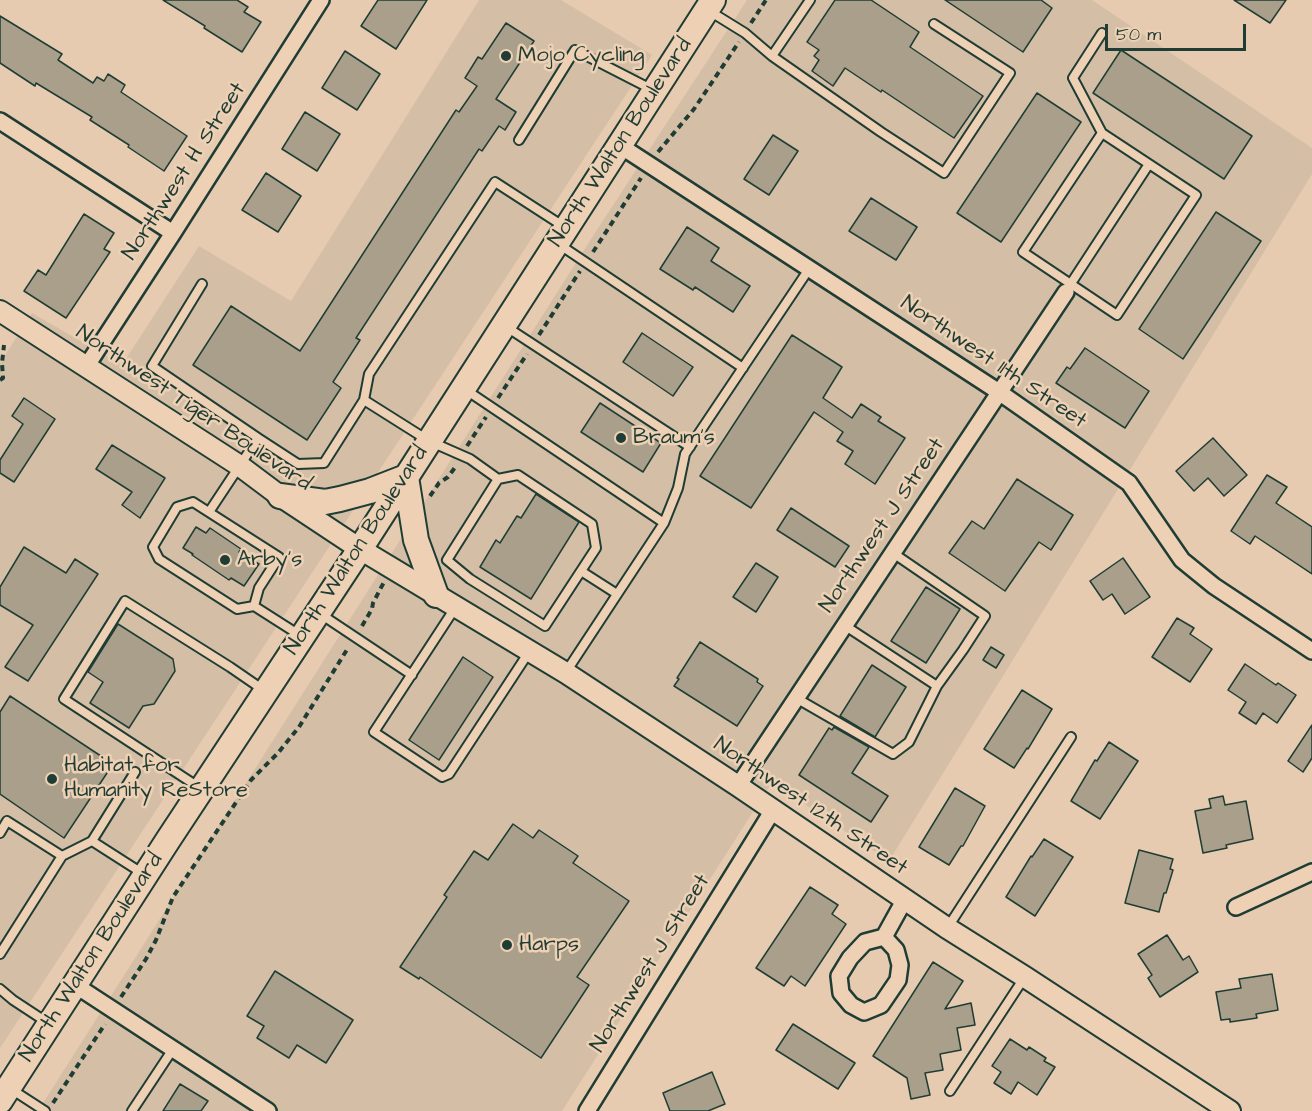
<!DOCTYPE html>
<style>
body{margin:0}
#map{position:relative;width:1312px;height:1111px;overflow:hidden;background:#e6cbb0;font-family:"Architects Daughter",sans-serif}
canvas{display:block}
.scale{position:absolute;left:1105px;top:24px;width:141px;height:27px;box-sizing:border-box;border:3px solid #1f3d34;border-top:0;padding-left:8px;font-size:18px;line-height:21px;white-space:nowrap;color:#1f3d34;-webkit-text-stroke:4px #eed1b5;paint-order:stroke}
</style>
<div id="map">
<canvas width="1312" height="1111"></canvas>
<div class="scale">50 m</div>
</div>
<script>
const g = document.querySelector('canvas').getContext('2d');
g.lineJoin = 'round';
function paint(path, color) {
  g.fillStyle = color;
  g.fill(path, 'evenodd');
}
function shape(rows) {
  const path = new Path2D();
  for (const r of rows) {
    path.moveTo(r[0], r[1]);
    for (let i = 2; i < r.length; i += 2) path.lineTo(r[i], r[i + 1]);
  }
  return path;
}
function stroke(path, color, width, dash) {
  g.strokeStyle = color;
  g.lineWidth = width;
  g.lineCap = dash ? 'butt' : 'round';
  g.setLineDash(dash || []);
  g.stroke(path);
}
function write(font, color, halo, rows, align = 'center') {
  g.font = font + ' "Architects Daughter",sans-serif';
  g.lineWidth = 5;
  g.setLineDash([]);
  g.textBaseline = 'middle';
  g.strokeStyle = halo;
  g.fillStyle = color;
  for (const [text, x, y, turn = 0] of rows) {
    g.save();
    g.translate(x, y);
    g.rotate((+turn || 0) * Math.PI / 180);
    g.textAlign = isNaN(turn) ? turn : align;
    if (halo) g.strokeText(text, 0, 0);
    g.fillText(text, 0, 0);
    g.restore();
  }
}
paint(shape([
 [479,0,561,0,652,55,0,1048,0,363,32,313,122,365,199,246,291,301],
 [747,0,1092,0,1312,148,1312,174,889,861,772,782,562,1111,38,1111,591,239]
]), '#d4bea5');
const building = shape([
 [163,0,237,0,248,7,244,12,261,22,242,52,204,28,205,26,163,0],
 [378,0,427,0,396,49,361,26,378,0],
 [835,0,871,0,919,32,910,47,983,96,954,138,882,90,881,92,845,68,833,86,812,71,819,60,814,56,819,50,807,42,835,0],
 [945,0,1041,0,1052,8,1023,52,945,0],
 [1234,0,1286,0,1270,23,1234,0],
 [0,16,62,54,58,60,93,83,97,77,104,81,108,74,125,85,121,92,187,136,164,171,128,147,129,145,90,120,92,117,36,83,35,86,0,63,0,16],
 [506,23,534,41,496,99,516,112,505,130,499,126,482,151,479,149,356,338,360,340,333,382,341,388,307,440,193,365,231,306,300,351,456,110,459,112,477,86,465,78,478,57,482,59,506,23],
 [1121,50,1252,136,1224,179,1093,93,1121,50],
 [345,51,380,74,357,110,322,88,345,51],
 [1037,93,1081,122,1001,242,957,213,1037,93],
 [305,112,340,134,317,171,282,149,305,112],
 [773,135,798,151,769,195,744,179,773,135],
 [266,173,301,196,278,232,242,210,266,173],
 [871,198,917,227,896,260,849,231,871,198],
 [1216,212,1261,241,1183,359,1139,329,1216,212],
 [84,214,114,233,104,249,110,252,66,318,24,291,38,270,46,275,84,214],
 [687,227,719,248,711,261,750,286,733,312,695,287,693,290,660,269,687,227],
 [642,333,693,367,673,396,623,362,642,333],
 [792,335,842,367,823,398,852,418,861,404,881,417,878,421,905,438,875,484,845,464,853,451,837,441,843,432,814,412,751,508,700,476,792,335],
 [1085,348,1149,391,1125,428,1056,383,1067,367,1070,369,1085,348],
 [24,398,55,419,14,482,0,473,0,460,23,424,12,416,24,398],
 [600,403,661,443,643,472,581,432,600,403],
 [1213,438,1247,475,1224,496,1208,478,1194,491,1176,471,1213,438],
 [112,445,165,478,140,518,122,505,132,492,96,469,112,445],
 [1267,475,1287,487,1276,503,1312,527,1312,574,1255,536,1250,544,1231,531,1267,475],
 [1017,479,1073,515,1051,550,1039,542,1005,591,949,553,972,521,984,529,1017,479],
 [536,494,579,522,531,599,480,567,496,540,500,543,517,516,521,518,536,494],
 [791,508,849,546,835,567,777,530,791,508],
 [196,527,206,533,210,528,241,549,239,552,259,564,244,586,231,578,229,580,192,555,193,554,183,548,196,527],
 [24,547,66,573,75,559,98,574,28,681,5,667,33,625,0,605,0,587,24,547],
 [1123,558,1150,597,1125,614,1112,594,1103,600,1090,581,1123,558],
 [756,563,778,577,756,612,733,597,756,563],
 [926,587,960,609,926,663,891,641,926,587],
 [1177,618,1194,628,1190,634,1212,649,1190,682,1152,657,1177,618],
 [118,624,173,659,175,671,154,704,143,706,129,728,90,703,103,682,88,672,118,624],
 [700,642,758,679,757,682,763,686,737,726,674,686,679,679,677,678,700,642],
 [991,647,1004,655,996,668,983,660,991,647],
 [463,657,493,677,439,760,409,740,463,657],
 [1245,664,1276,685,1278,683,1296,695,1277,723,1263,713,1256,724,1239,713,1246,702,1228,690,1245,664],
 [872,665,906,687,875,737,840,716,872,665],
 [1022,690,1052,709,1028,749,1027,748,1014,768,984,749,1022,690],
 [10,696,113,764,64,838,0,794,0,712,10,696],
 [1312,725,1312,758,1303,772,1288,761,1312,725],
 [834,727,869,747,852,773,888,796,871,822,799,775,829,728,832,730,834,727],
 [1109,742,1138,761,1100,819,1071,801,1095,760,1097,761,1109,742],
 [955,788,985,806,963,846,961,846,949,865,919,847,955,788],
 [1223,796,1225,805,1246,801,1253,839,1226,845,1227,848,1203,853,1195,811,1211,808,1209,799,1223,796],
 [513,824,533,838,539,830,578,856,573,863,629,901,577,977,589,985,541,1058,420,977,419,979,400,967,447,897,444,895,474,851,488,860,513,824],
 [1044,839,1073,857,1035,916,1006,897,1031,856,1032,857,1044,839],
 [1139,850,1173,859,1170,869,1173,870,1166,893,1164,893,1159,912,1125,903,1139,850],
 [810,887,838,905,832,914,846,924,805,986,791,976,784,986,756,968,810,887],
 [1167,935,1183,960,1189,956,1198,972,1160,997,1148,978,1152,975,1138,954,1167,935],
 [933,962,963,981,945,1009,971,1003,975,1025,957,1028,961,1050,940,1054,943,1070,925,1073,930,1095,911,1099,907,1078,873,1056,933,962],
 [275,971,353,1020,326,1063,297,1045,289,1058,257,1038,264,1026,247,1016,275,971],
 [1272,974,1278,1010,1256,1014,1257,1018,1230,1022,1230,1019,1221,1020,1216,992,1241,988,1239,979,1272,974],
 [793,1024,855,1063,838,1089,776,1050,793,1024],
 [1010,1039,1027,1050,1029,1047,1046,1058,1044,1061,1055,1067,1037,1095,1018,1082,1011,1094,994,1083,1001,1072,992,1066,1010,1039],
 [712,1072,725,1104,708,1111,670,1111,663,1093,712,1072],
 [180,1084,208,1101,201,1111,163,1111,180,1084]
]);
paint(building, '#a99f8a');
stroke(building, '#1f3d34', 1.5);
const service = shape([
 [711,12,745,33,772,56,810,0],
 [772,56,881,132,944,173,1010,73,934,24],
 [1102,133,1196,195,1117,315,1023,252,1102,133],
 [1102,133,1073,78,1102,33],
 [519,140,575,50,653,90],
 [560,245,743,368],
 [202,284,152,366,258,438],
 [1068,288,1149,164],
 [505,326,690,447],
 [466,390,664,523],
 [364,400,369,374,495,182,563,226],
 [209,512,258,438,298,464,324,463,364,400,429,441,470,459,498,479,447,560,470,579,545,626,596,548,592,524,518,475,498,479],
 [893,553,985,616,963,650,937,686],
 [581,571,617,594],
 [254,606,237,609,159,559,153,547,177,507,193,502,279,557,259,588,254,606,301,636],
 [455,608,374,732,442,777,449,774,529,652],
 [322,615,412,675],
 [566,672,664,523,678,488,685,454,809,269],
 [796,698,893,754,909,742,937,686,844,625],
 [200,788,64,699,125,601,230,667,262,689],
 [0,833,7,821,62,856],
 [92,841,135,772],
 [948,927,1071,737],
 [0,954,62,856,92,841,142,873],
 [0,989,13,1000,48,1023],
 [11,1089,45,1111],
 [950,1091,1024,978],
 [132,1111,173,1049]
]);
const minor = shape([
 [0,121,173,233],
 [619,145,999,392,1129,483,1182,560,1214,586,1312,651],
 [86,367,173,233,321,0],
 [738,786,1066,292],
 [1236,907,1312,872],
 [884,937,896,950,900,965,898,980,881,1005,864,1012,851,1005,841,993,839,976,850,958,865,942,884,937,905,899],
 [75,985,268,1111],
 [587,1111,773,810]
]);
const tertiary = shape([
 [0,311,240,466,280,496,360,549,566,673,738,786,947,928,1025,977,1230,1111]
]);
const primary = shape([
 [280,496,325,502,340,499,370,491,406,477,416,540,436,595],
 [0,1101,168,840,360,549,713,0]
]);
stroke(service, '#1f3d34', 12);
stroke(minor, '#1f3d34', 20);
stroke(tertiary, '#1f3d34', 24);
stroke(primary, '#1f3d34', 28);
stroke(shape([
 [751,23,766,0],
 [658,152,694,109,739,42],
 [593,252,641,178],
 [539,335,580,271],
 [0,380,3,378,2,363,4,345],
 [498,398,527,354],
 [467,446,486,417],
 [430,496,439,483,448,477,456,466],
 [362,626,372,609,373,603,384,582],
 [121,997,146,959,156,940,173,897,251,780,278,753,299,727,348,648],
 [53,1103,105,1024]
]), '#1f3d34', 4, [6, 4.5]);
stroke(service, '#eed1b5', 8);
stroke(minor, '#eed1b5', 15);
stroke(tertiary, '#eed1b5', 20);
stroke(primary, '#eed1b5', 24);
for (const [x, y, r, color] of [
 [506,56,6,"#1f3d34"],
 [621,438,6,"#1f3d34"],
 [225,560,6,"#1f3d34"],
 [52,779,6,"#1f3d34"],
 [507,945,6,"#1f3d34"]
]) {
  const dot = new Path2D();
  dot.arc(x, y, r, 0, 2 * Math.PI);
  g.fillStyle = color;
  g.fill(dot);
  stroke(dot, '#eed1b5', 2);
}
write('22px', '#1f3d34', '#eed1b5', [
 ["Mojo Cycling",518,56],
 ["Braum's",633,438],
 ["Arby's",237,560],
 ["Habitat for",64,766],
 ["Humanity ReStore",64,791],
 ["Harps",519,945]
], 'left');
write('22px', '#1f3d34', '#eed1b5', [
 ["North Walton Boulevard",621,143,-57],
 ["Northwest H Street",185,172,-57],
 ["Northwest 11th Street",993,363,34],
 ["Northwest Tiger Boulevard",193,409,34],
 ["Northwest J Street",883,526,-56],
 ["North Walton Boulevard",357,551,-57],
 ["Northwest 12th Street",810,807,34],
 ["North Walton Boulevard",92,958,-57],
 ["Northwest J Street",651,964,-58]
]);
</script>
